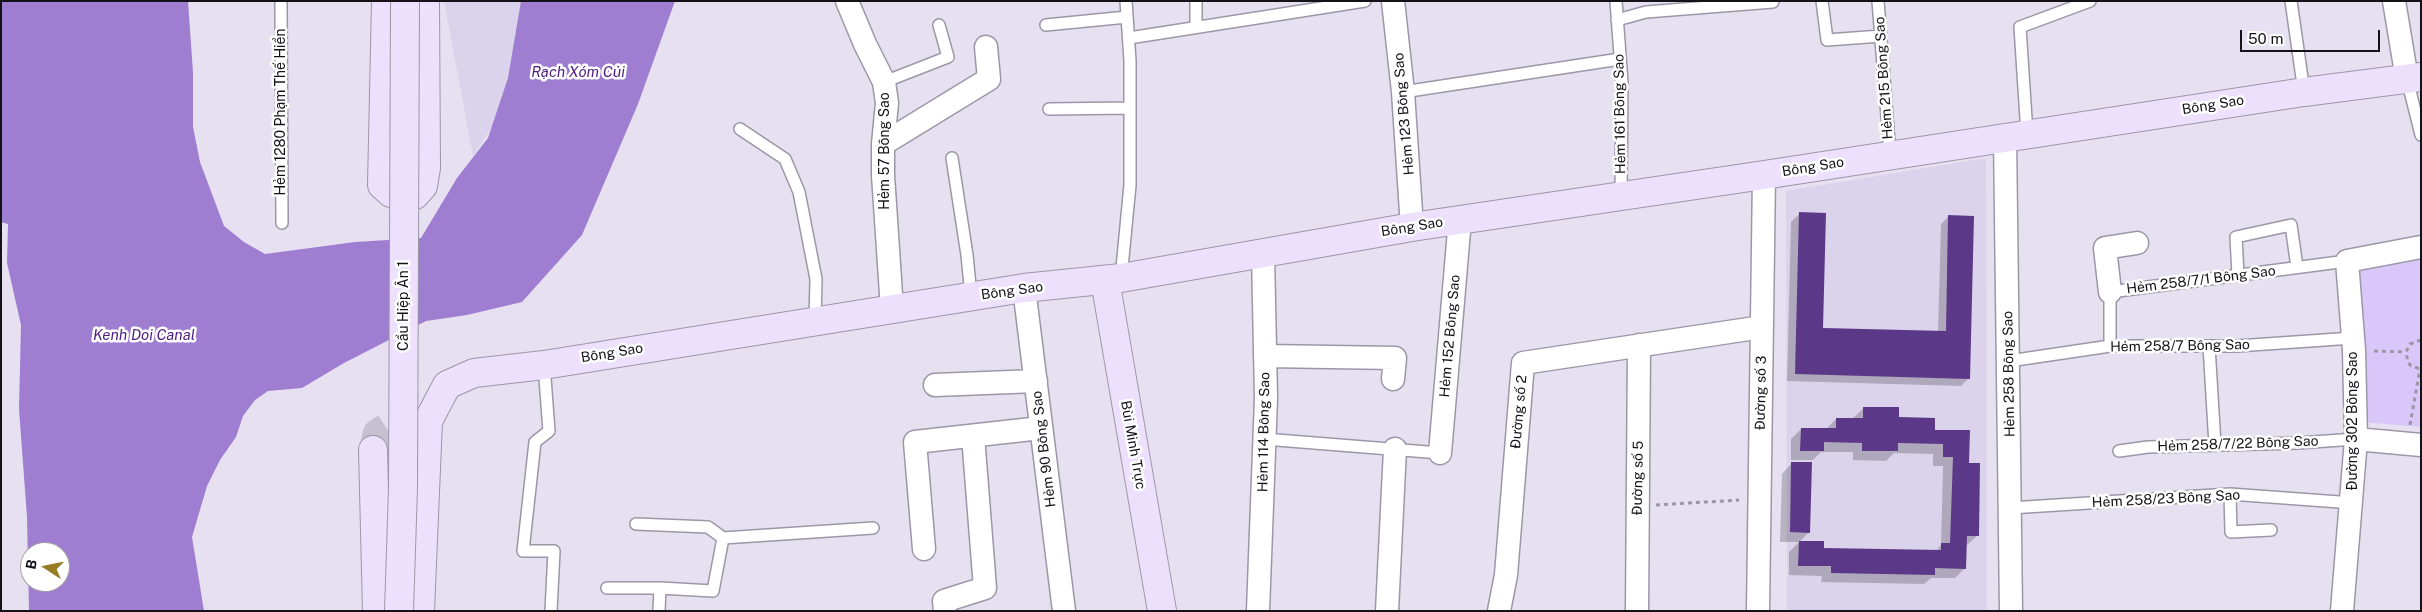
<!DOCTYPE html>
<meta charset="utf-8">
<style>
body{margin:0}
#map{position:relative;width:2422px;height:612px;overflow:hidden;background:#e6e0f1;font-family:"Public Sans",sans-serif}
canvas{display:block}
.frame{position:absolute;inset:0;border:2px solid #141218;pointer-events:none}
.north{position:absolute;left:20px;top:542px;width:50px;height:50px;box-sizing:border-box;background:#fff;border:1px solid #a1a0a3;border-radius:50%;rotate:281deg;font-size:14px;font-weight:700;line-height:20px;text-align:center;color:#141218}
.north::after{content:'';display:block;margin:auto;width:18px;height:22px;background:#977c24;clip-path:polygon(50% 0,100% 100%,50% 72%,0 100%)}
.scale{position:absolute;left:2240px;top:30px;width:140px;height:22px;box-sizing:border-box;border:2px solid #141218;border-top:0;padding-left:6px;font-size:15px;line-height:18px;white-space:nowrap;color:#141218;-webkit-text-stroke:4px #fff;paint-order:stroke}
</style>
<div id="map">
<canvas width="2422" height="612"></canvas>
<div class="frame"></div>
<div class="north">B</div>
<div class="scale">50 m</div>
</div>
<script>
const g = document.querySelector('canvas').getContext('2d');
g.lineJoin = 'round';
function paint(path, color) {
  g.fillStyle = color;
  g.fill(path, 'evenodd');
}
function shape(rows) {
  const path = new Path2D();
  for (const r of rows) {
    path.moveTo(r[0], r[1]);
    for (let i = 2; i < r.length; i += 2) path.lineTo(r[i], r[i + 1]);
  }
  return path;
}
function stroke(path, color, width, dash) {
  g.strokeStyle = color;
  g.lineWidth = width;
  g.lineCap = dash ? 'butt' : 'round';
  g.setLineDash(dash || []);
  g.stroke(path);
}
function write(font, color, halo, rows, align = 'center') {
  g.font = font + ' "Public Sans",sans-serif';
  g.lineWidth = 5;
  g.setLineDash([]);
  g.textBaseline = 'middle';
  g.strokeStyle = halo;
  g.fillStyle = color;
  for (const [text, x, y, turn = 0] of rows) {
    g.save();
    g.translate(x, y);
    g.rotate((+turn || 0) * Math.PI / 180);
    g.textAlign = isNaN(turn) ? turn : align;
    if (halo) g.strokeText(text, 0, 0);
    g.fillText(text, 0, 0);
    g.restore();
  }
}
paint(shape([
 [444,1,530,1,521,83,473,156],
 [1986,158,1987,611,1787,611,1786,191]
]), '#dbd3eb');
paint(shape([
 [2421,252,2421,427,2361,422,2356,264]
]), '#dac7fa');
paint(shape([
 [1,1,188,1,193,73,193,127,200,162,224,226,244,242,265,254,355,242,421,238,457,178,488,138,508,78,521,1,675,1,638,104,582,235,522,302,467,315,426,321,344,363,302,388,268,391,255,400,243,416,236,437,220,460,207,486,192,537,204,611,29,611,27,517,19,409,21,325,7,263,8,224,1,222],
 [30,552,60,552,60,582,30,582]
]), '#9f7ed2');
paint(shape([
 [1799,214,1822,329,1938,332,1941,224,1949,216,1969,378,1961,386,1787,381,1791,222],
 [1864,408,1934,431,1968,464,1977,536,1966,546,1965,568,1955,578,1931,578,1924,584,1821,582,1822,576,1789,575,1789,552,1799,542,1780,542,1782,474,1792,463,1809,532,1799,542,1822,549,1936,551,1941,545,1943,466,1933,466,1933,454,1894,453,1886,461,1853,460,1853,452,1821,452,1813,460,1791,460,1791,439,1801,429,1826,429,1836,419,1853,418]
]), '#0003');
paint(shape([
 [1799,212,1826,213,1823,328,1946,331,1948,215,1974,216,1970,379,1795,374],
 [1863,407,1899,407,1899,417,1935,418,1935,430,1970,430,1969,463,1980,463,1979,536,1967,536,1966,569,1935,568,1935,575,1831,573,1831,566,1798,566,1799,541,1824,541,1824,548,1941,550,1941,543,1950,543,1953,457,1943,457,1943,444,1898,443,1898,451,1862,451,1862,443,1824,442,1824,451,1800,451,1801,428,1836,428,1836,418,1863,418],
 [1791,462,1812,462,1810,533,1790,532]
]), '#5c3988');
stroke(shape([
 [373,450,377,433,394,422,426,421]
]), '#c6c1d0', 28, [28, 14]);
const lane = shape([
 [281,1,282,223],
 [1196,1,1196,27],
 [1616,1,1622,83,1621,196],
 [1822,1,1827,40,1881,36],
 [1878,1,1890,155],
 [2291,1,2304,92],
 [1617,20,1646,12,1773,2],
 [1046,25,1127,17],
 [1129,38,1365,1],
 [2407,79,2421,135],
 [884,82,948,57,939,25],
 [1403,92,1620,59],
 [1049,109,1130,108],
 [740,129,785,159,799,192,816,279,815,321],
 [2027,134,2020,27,2090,1],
 [952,158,967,255,971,296],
 [2238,275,2236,237,2291,225,2297,267],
 [1121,278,1130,185,1130,61,1126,1],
 [2110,346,2110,292,2347,261],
 [2209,346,2215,445],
 [2009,361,2110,346,2237,346,2353,338],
 [544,365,549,431,535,442,523,551,554,551,551,611],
 [1264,439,1440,453],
 [2119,451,2148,447,2298,443,2356,439],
 [2230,494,2231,532,2271,530],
 [2010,508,2230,494,2353,503],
 [636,524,708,527,723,538],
 [607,588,660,588],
 [659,611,660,588,713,591,723,538,873,528]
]);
const street = shape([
 [847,1,865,44,884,82,887,103,883,144,883,175,892,309],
 [1393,1,1403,92,1412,227],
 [2394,1,2407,79],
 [2005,137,2011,611],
 [883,144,989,79,986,47],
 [1024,288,1064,611],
 [2110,292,2105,248,2137,243],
 [1265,356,1395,358,1393,379],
 [935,385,1036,381],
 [2356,439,2421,445],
 [1440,453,1460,219],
 [924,549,915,442,1041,428],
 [945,611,944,601,985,588,973,436],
 [1258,611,1266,398,1263,254],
 [1387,611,1395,449],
 [1499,611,1506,575,1523,363,1762,327],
 [1637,611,1639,345],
 [1758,611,1764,175],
 [2342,611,2356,439,2354,350,2347,261,2421,247]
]);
const secondary = shape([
 [386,1,382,185,391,193,415,195,423,186,426,168,425,1],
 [1105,280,1162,611],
 [373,450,377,611],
 [420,611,428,421,447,385,474,373,544,365,1024,288,1121,278,1412,227,1764,175,2304,92,2421,77]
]);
stroke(lane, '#9c97a7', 14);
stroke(street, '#9c97a7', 25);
stroke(secondary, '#9c97a7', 30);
stroke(shape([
 [2421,340,2410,344,2406,352,2408,362,2411,366,2421,369],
 [2374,351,2406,352],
 [2410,425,2420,369],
 [1656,505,1739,500]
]), '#9a96a3', 3, [4, 4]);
stroke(lane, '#fff', 11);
stroke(street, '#fff', 22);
stroke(secondary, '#ece0fd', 28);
const secondaryBridge = shape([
 [399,611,403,488,405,1]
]);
stroke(secondaryBridge, '#9c97a7', 30, []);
stroke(secondaryBridge, '#ece0fd', 28);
write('14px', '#141218', '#fff', [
 ["Hẻm 215 Bông Sao",1884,78,-94],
 ["Bông Sao",2213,105,-9],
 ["Hẻm 1280 Phạm Thế Hiển",281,112,-90],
 ["Hẻm 123 Bông Sao",1404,114,-95],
 ["Hẻm 161 Bông Sao",1620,114,-91],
 ["Hẻm 57 Bông Sao",885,151,-90],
 ["Bông Sao",1813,167,-9],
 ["Bông Sao",1412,227,-9],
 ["Hẻm 258/7/1 Bông Sao",2201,280,-7],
 ["Bông Sao",1012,291,-8],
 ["Cầu Hiệp Ân 1",404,306,-90],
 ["Hẻm 152 Bông Sao",1450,336,-85],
 ["Hẻm 258/7 Bông Sao",2180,346,-1],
 ["Bông Sao",612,353,-9],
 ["Hẻm 258 Bông Sao",2009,374,-91],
 ["Đường số 3",1761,393,-89],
 ["Đường số 2",1519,412,-85],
 ["Đường 302 Bông Sao",2353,421,-90],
 ["Hẻm 114 Bông Sao",1264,432,-89],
 ["Hẻm 258/7/22 Bông Sao",2238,444,-2],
 ["Bùi Minh Trực",1133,445,80],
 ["Hẻm 90 Bông Sao",1044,449,-97],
 ["Đường số 5",1638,478,-89],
 ["Hẻm 258/23 Bông Sao",2166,499,-3]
]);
write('italic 15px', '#4f1d81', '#fff', [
 ["Rạch Xóm Củi",578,72],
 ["Kenh Doi Canal",144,335]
]);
</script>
